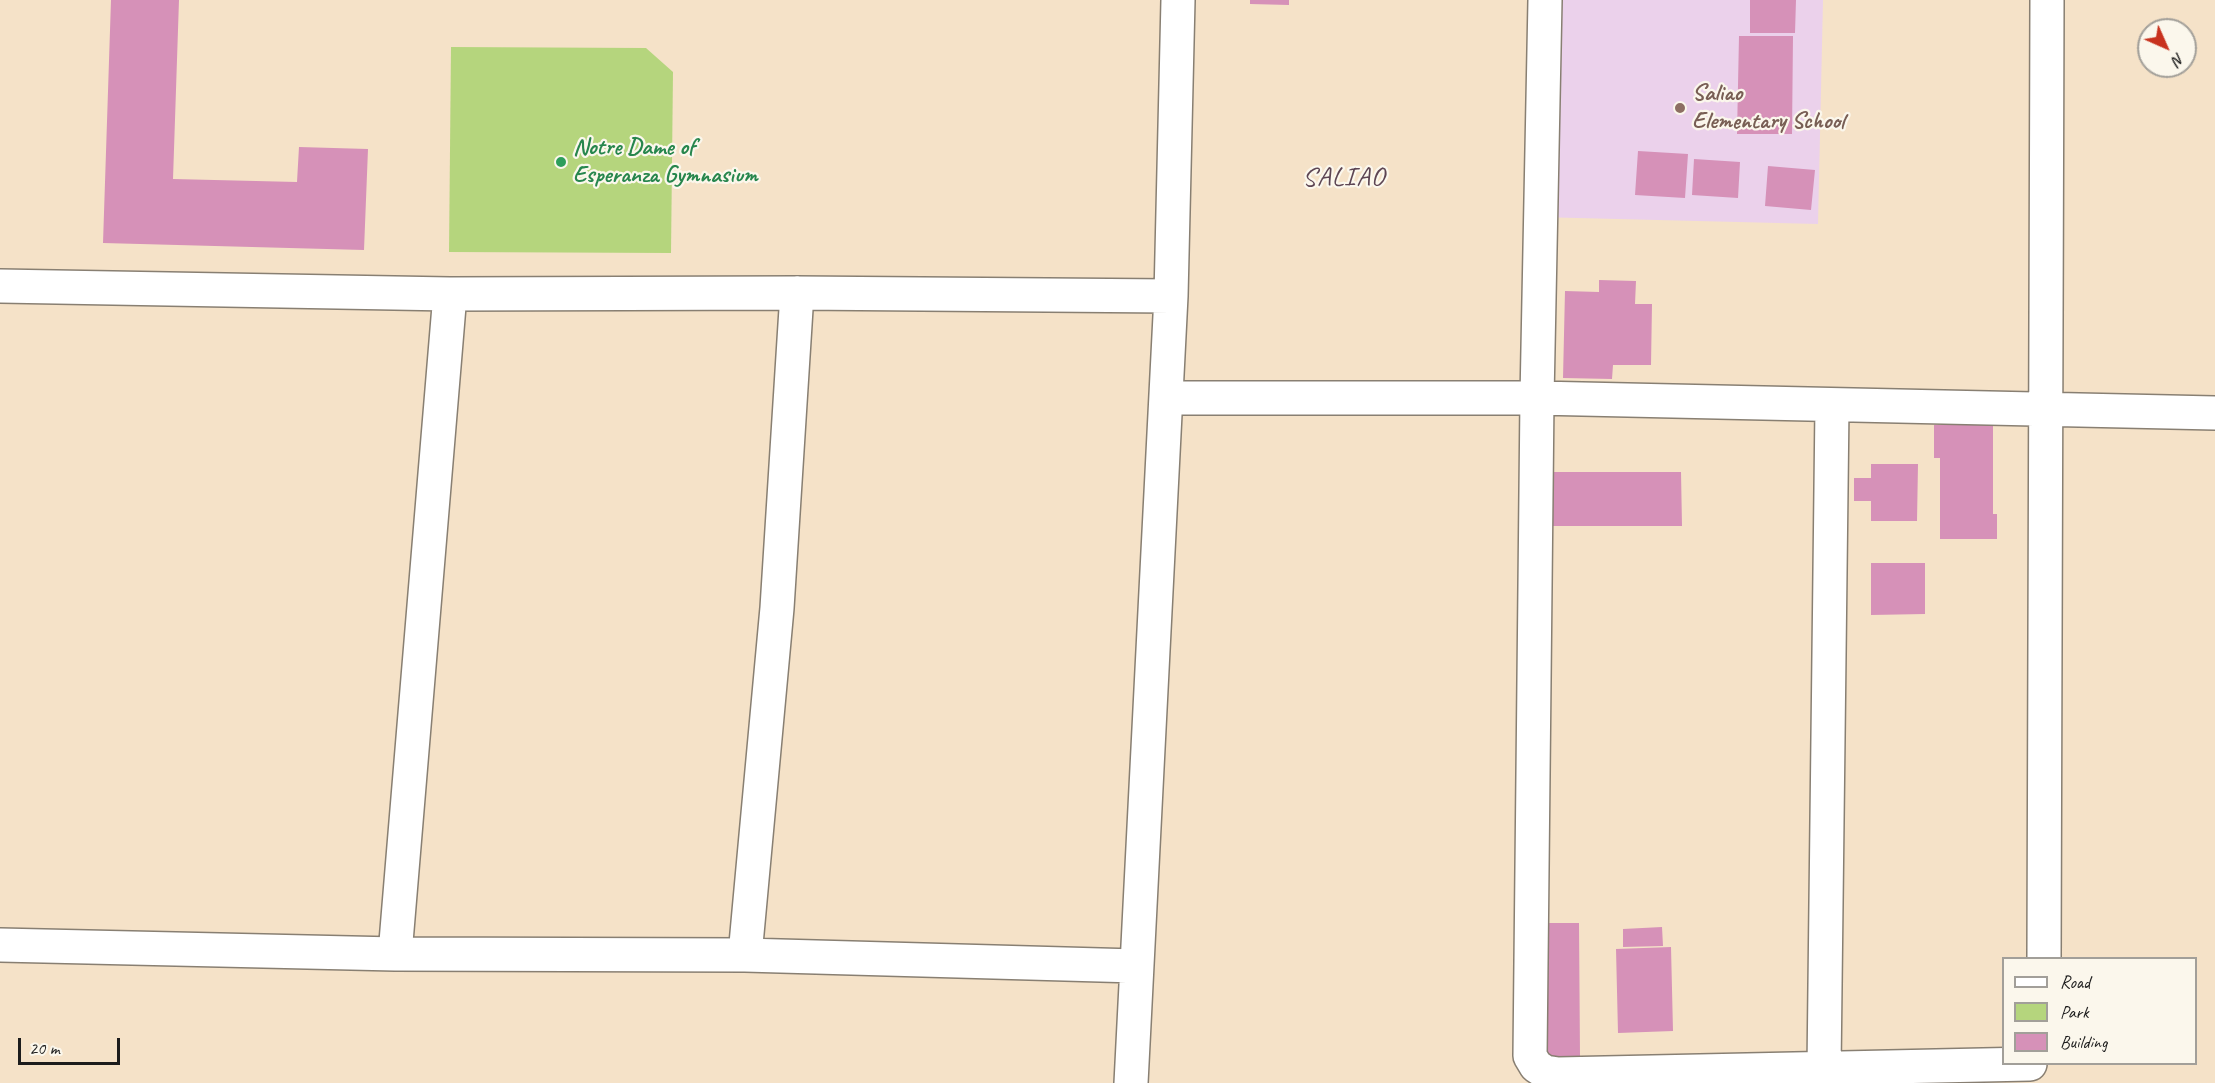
<!DOCTYPE html>
<style>
body{margin:0}
#map{position:relative;width:2215px;height:1083px;overflow:hidden;background:#f5e2c8;font-family:Caveat,sans-serif}
canvas{display:block}
.legend{position:absolute;left:2002px;top:957px;width:195px;height:108px;box-sizing:border-box;background:#fbf7ec;border:2px solid #a29f99;margin:0;padding:8px 10px;list-style:none;font-size:18px;color:#1c1c1c}
.legend li{display:flex;align-items:center;gap:12px;height:30px}
.legend b{width:30px;border:2px solid #a29f99}
.north{position:absolute;left:2137px;top:18px;width:60px;height:60px;box-sizing:border-box;background:#fbf7ec;border:2px solid #a29f99;border-radius:50%;rotate:135deg;font-size:16px;font-weight:700;line-height:24px;text-align:center;color:#1c1c1c}
.north::after{content:'';display:block;margin:auto;width:21px;height:27px;background:#c8321e;clip-path:polygon(50% 0,100% 100%,50% 72%,0 100%)}
.scale{position:absolute;left:18px;top:1038px;width:102px;height:27px;box-sizing:border-box;border:3px solid #1c1c1c;border-top:0;padding-left:8px;font-size:18px;line-height:21px;white-space:nowrap;color:#1c1c1c;-webkit-text-stroke:4px #fbf7ec;paint-order:stroke}
</style>
<div id="map">
<canvas width="2215" height="1083"></canvas>
<ul class="legend">
<li><b style="height:8px;background:#fff"></b>Road</li>
<li><b style="height:16px;background:#b5d57d"></b>Park</li>
<li><b style="height:16px;background:#d691b8"></b>Building</li>
</ul>
<div class="north">N</div>
<div class="scale">20 m</div>
</div>
<script>
const g = document.querySelector('canvas').getContext('2d');
g.lineJoin = 'round';
function paint(path, color) {
  g.fillStyle = color;
  g.fill(path, 'evenodd');
}
function shape(rows) {
  const path = new Path2D();
  for (const r of rows) {
    path.moveTo(r[0], r[1]);
    for (let i = 2; i < r.length; i += 2) path.lineTo(r[i], r[i + 1]);
  }
  return path;
}
function stroke(path, color, width, dash) {
  g.strokeStyle = color;
  g.lineWidth = width;
  g.lineCap = dash ? 'butt' : 'round';
  g.setLineDash(dash || []);
  g.stroke(path);
}
function write(font, color, halo, rows, align = 'center') {
  g.font = font + ' Caveat,sans-serif';
  g.lineWidth = 4.5;
  g.setLineDash([]);
  g.textBaseline = 'middle';
  g.strokeStyle = halo;
  g.fillStyle = color;
  for (const [text, x, y, turn = 0] of rows) {
    g.save();
    g.translate(x, y);
    g.rotate((+turn || 0) * Math.PI / 180);
    g.textAlign = isNaN(turn) ? turn : align;
    if (halo) g.strokeText(text, 0, 0);
    g.fillText(text, 0, 0);
    g.restore();
  }
}
paint(shape([
 [1543,0,1823,0,1818,224,1537,217]
]), '#ebd1eb');
paint(shape([
 [451,47,646,48,673,72,671,253,449,252]
]), '#b5d57d');
paint(shape([
 [111,0,179,0,173,179,297,182,299,147,368,149,364,250,103,243],
 [1250,0,1289,0,1289,5,1250,4],
 [1750,0,1796,0,1795,33,1750,33],
 [1739,36,1793,36,1792,134,1737,134],
 [1638,151,1688,154,1685,198,1635,195],
 [1694,159,1740,162,1738,198,1692,195],
 [1768,166,1815,170,1811,210,1765,206],
 [1599,280,1636,281,1635,304,1652,304,1651,365,1613,365,1612,379,1563,378,1565,291,1599,292],
 [1993,424,1993,514,1997,514,1997,539,1940,539,1940,458,1934,458,1934,425],
 [1871,464,1918,464,1917,521,1871,521,1871,501,1854,501,1854,478,1871,478],
 [1545,472,1681,472,1682,526,1545,526],
 [1871,563,1925,563,1925,614,1871,615],
 [1544,923,1579,923,1580,1057,1546,1058],
 [1662,927,1663,946,1623,947,1623,929],
 [1671,947,1673,1031,1618,1033,1616,949]
]), '#d691b8');
const minor = shape([
 [1545,0,1537,398,1530,1056,1536,1066,1545,1072,1558,1074,2030,1064],
 [0,286,450,294,797,293,1171,296],
 [1167,398,1537,398,2215,413],
 [0,945,395,954,745,955,1136,966],
 [395,954,450,294],
 [745,955,777,608,797,293],
 [2044,958,2047,0],
 [1824,1068,1832,406],
 [1131,1083,1171,296,1178,0]
]);
stroke(minor, '#887f72', 36);
stroke(minor, '#fff', 33);
for (const [x, y, r, color] of [
 [1680,108,6,"#8d6e63"],
 [561,162,6,"#2e9e5b"]
]) {
  const dot = new Path2D();
  dot.arc(x, y, r, 0, 2 * Math.PI);
  g.fillStyle = color;
  g.fill(dot);
  stroke(dot, '#fbf7ec', 2);
}
write('bold 24px', '#785e54', '#fbf7ec', [
 ["Saliao",1692,94],
 ["Elementary School",1692,122]
], 'left');
write('bold 24px', '#27864d', '#fbf7ec', [
 ["Notre Dame of",573,148],
 ["Esperanza Gymnasium",573,176]
], 'left');
g.letterSpacing = '1.5px';
write('27px', '#5d4553', '#fbf7ec', [
 ["SALIAO",1344,178]
]);
g.letterSpacing = '0px';
</script>
